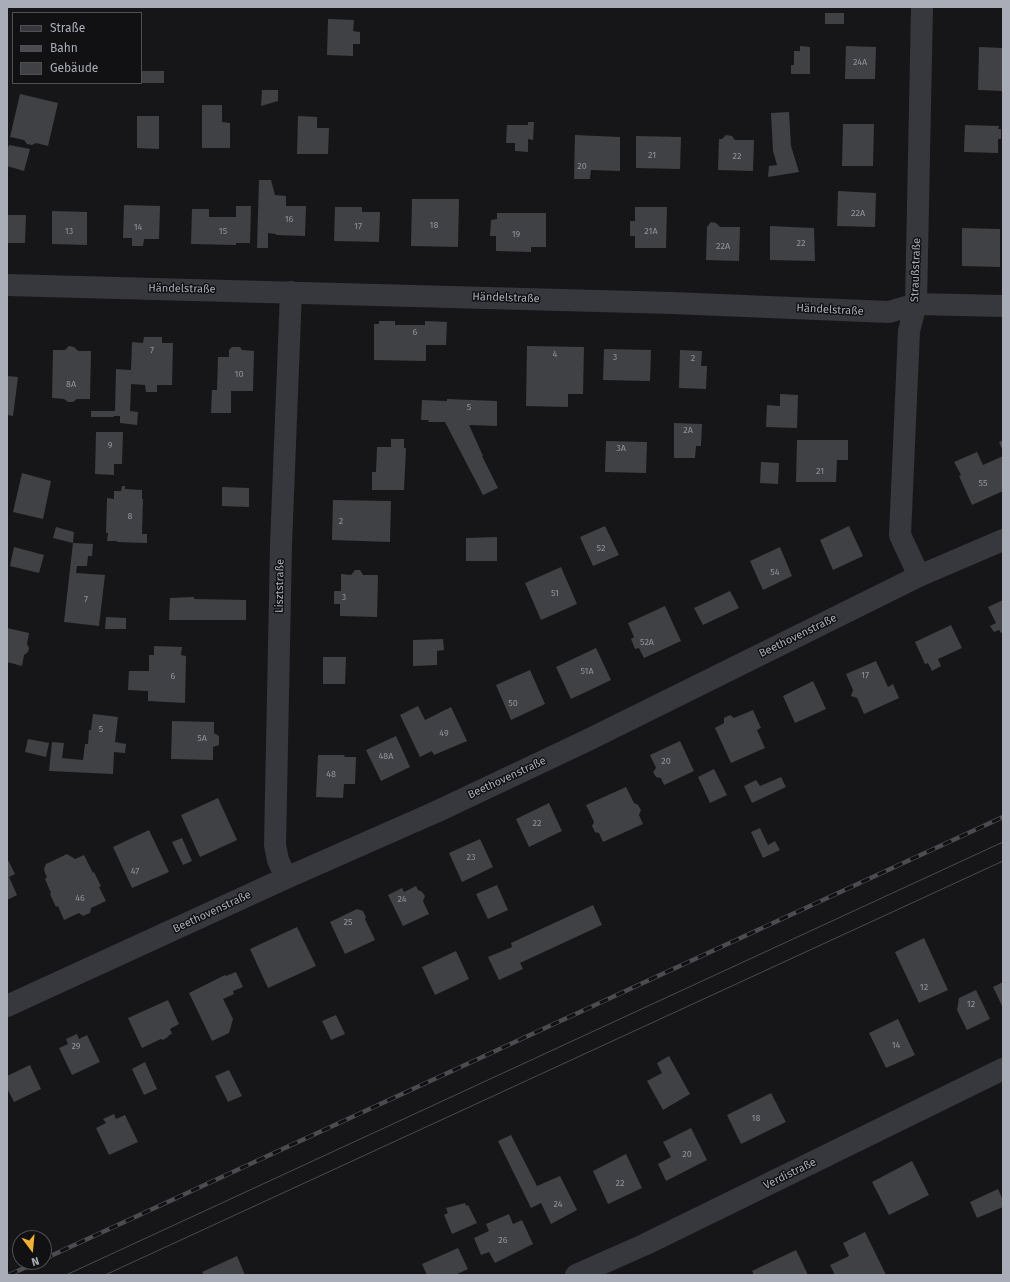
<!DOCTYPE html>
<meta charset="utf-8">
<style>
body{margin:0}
#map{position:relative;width:1010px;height:1282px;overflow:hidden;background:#161618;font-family:"Fira Sans",sans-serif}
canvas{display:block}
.frame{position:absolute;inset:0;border:8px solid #a8adb8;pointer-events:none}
.legend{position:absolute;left:12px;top:12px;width:130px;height:72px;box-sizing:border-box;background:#111113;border:1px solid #4d4f55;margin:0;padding:5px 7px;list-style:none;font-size:12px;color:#a8adb8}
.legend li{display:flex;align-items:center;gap:8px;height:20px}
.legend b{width:20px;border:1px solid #4d4f55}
.north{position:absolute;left:12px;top:1230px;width:40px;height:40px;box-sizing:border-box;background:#111113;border:1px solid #4d4f55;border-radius:50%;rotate:164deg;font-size:11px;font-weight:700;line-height:16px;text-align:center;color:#a8adb8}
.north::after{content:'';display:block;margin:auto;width:14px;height:18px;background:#f2b134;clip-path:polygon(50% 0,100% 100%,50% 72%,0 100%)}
</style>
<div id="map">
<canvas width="1010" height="1282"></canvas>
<div class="frame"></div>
<ul class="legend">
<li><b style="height:5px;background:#37383d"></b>Straße</li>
<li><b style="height:5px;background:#4a4c52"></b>Bahn</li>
<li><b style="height:11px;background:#404145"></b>Gebäude</li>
</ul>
<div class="north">N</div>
</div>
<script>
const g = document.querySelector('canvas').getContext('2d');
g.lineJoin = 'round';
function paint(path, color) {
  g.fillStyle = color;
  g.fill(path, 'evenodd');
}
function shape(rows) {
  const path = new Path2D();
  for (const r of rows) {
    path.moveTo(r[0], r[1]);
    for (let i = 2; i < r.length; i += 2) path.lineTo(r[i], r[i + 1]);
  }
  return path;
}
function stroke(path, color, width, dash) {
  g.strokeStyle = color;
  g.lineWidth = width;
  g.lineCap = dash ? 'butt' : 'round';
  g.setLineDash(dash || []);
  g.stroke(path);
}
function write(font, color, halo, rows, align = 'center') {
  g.font = font + ' "Fira Sans",sans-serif';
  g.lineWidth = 3;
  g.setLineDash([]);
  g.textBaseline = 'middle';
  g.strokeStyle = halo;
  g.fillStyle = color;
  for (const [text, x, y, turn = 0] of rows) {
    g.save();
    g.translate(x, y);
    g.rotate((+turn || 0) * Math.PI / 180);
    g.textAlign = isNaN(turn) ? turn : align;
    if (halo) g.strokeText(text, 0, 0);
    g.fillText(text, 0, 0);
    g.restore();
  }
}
paint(shape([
 [825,13,844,13,844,24,825,24],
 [328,19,354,20,353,31,360,32,360,44,353,44,353,56,327,55],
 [800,46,810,47,810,74,791,74,791,65,794,65,794,51,800,51],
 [846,46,876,47,875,79,845,79],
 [979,47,1003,48,1003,91,978,90],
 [141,71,164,71,164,83,141,83],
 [262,90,278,90,278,101,261,106],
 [20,94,58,103,48,146,36,143,32,145,27,144,24,140,10,137],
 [202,105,222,105,222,122,230,123,230,148,202,148],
 [789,112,791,146,799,172,768,177,769,166,777,165,773,151,771,113],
 [137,116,159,116,159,149,137,148],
 [298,116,317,117,317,128,329,128,328,154,297,154],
 [528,122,534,122,533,140,528,139,528,152,515,151,515,143,506,143,507,125,528,125],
 [843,124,874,124,873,166,842,166],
 [965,125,999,126,998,129,1001,129,1001,139,998,139,998,153,964,152],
 [575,135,620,137,620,171,591,170,590,179,574,179],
 [726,135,732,136,735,140,754,140,753,171,718,170,719,139,722,139],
 [636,136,681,137,680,169,636,168],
 [9,145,30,149,24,171,7,166,7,151],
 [259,180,271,180,275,195,286,196,286,206,306,206,305,236,276,235,276,234,268,233,268,248,257,248],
 [838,191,876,193,875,227,837,226],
 [412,199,459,199,458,247,411,246],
 [124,205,160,206,159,239,144,239,143,246,132,246,132,238,123,238],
 [236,206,251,206,250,243,236,243,236,245,191,244,192,209,209,209,209,217,236,217],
 [335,207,362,207,362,212,380,212,379,242,334,241],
 [635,207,667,207,666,248,635,248,635,236,630,236,630,221,635,221],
 [52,211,87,212,87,245,52,244],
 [497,213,546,213,546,247,531,247,531,252,496,251,496,236,490,236,491,220,497,219],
 [7,215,26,215,25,243,7,243],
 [711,222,716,223,720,227,740,227,739,261,706,260,707,227],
 [770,226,814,228,815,261,770,260],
 [962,228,1000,229,1000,267,962,266],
 [379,321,395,321,395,325,425,325,425,321,447,322,446,345,426,345,426,361,374,360,374,324,379,324],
 [144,337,162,337,162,343,173,343,172,385,157,385,157,392,146,392,145,385,131,384,130,411,138,412,137,425,120,423,120,416,114,416,114,417,91,417,91,411,115,411,116,369,131,370,132,342,143,343],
 [69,346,74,347,78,351,91,351,90,399,77,399,73,402,68,402,64,399,52,398,53,350,65,350],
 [527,346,584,347,583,394,568,394,568,407,526,406],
 [232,347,240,347,242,350,254,351,253,391,231,391,231,413,211,413,212,390,217,390,218,357,229,357,229,350],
 [604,349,651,350,650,381,603,380],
 [680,350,702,351,701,366,707,366,706,389,679,388],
 [7,376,18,377,13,416,7,415],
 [780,394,798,395,797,428,766,427,767,405,780,406],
 [447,399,497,401,497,426,469,425,483,456,482,456,498,488,483,495,445,422,428,422,429,420,421,420,422,400,447,401],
 [674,423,702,424,701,446,696,446,695,458,674,458],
 [96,432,123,432,122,464,114,464,114,475,95,474],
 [391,439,404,439,404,448,406,448,404,490,372,490,372,472,376,472,377,447,391,447],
 [797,440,848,440,848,460,837,460,836,482,796,482],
 [1003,440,1003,451,999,442],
 [606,441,647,442,646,473,605,472],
 [977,452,983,465,1003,456,1003,491,972,505,959,476,961,475,954,462],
 [761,462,779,463,778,484,760,483],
 [22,473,51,481,43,519,13,512],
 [122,486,125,486,125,489,142,490,142,499,143,499,142,534,147,534,147,543,117,542,117,541,107,541,108,533,106,533,107,498,114,499,114,491,121,491],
 [222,487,249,488,249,507,222,506],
 [333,500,391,501,390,542,332,540],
 [605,526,619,555,593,566,580,537],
 [849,526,863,556,833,570,820,540],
 [56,527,74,532,73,543,53,538],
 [497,537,497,561,466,561,466,538],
 [73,543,93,544,92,556,88,556,87,566,77,566,76,573,105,575,99,626,64,622],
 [14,547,44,555,39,573,10,566],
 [780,547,792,576,763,590,750,561],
 [561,567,577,604,541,620,525,583],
 [355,570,360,570,363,575,378,575,377,617,340,616,340,604,334,604,334,591,341,591,341,574,351,575],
 [730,591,739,608,703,625,694,608],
 [194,597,194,599,246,600,246,620,169,620,170,598],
 [1003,600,1003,632,1001,633,999,630,994,632,990,626,996,623,988,607],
 [665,606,681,641,644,658,639,648,635,649,631,639,634,637,628,623],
 [106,617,126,618,126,629,105,629],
 [951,625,962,648,938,659,941,666,932,671,928,663,925,664,915,642],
 [7,628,29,633,27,644,29,648,28,652,24,655,22,666,7,662],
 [443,639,444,650,437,651,437,665,413,666,413,640],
 [154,646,182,647,181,655,186,656,185,703,148,701,148,691,128,690,129,671,149,671,149,655,154,655],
 [596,648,611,680,571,699,556,667],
 [323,657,346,657,345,684,323,684],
 [876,661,888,687,893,684,899,698,864,714,857,698,851,696,853,690,846,674],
 [530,670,545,704,511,720,496,685],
 [813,681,826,709,795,723,783,696],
 [418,706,425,720,451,707,467,741,434,755,432,751,420,757,400,715],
 [753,710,761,728,757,730,765,748,731,763,715,728,724,723,724,718,730,715,734,718],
 [93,714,118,717,115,742,126,744,125,753,114,752,113,774,49,771,52,742,64,743,62,758,83,760,85,744,88,744,89,730,91,730],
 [172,721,214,722,214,733,219,736,219,745,213,747,213,760,171,759],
 [396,736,410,767,381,781,366,750],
 [28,739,49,743,46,757,25,752],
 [680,741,694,771,664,785,661,778,656,777,653,772,656,768,650,755],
 [318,755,345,755,344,757,356,757,355,784,344,784,343,798,316,797],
 [714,769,727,795,710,803,698,777],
 [781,777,786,787,752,803,744,786,756,780,760,786],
 [626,787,634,803,638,805,641,810,639,815,643,824,603,842,599,833,595,832,592,826,594,822,586,805],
 [218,798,237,840,200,857,181,815],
 [549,803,562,831,529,847,516,819],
 [760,828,768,845,775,841,780,850,763,858,751,832],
 [149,830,169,872,132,888,113,847],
 [182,838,192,861,183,865,172,842],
 [480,839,493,867,462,882,449,853],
 [67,854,75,859,84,855,93,873,94,872,101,886,99,887,106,901,91,908,90,913,83,916,79,913,64,920,58,906,56,907,50,894,51,893,45,879,47,877,45,873,44,869,46,864],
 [7,858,15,874,9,877,17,895,7,900],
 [497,885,508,910,488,919,476,894],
 [416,886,418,890,422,892,425,896,423,901,429,914,403,926,388,895,402,888,404,892],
 [593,905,602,925,520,963,523,969,499,980,488,957,512,947,511,943],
 [357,909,363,911,366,917,365,919,375,940,345,954,330,922],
 [297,927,316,966,268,988,250,949],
 [924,938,948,990,919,1003,895,952],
 [456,951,469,979,435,995,422,967],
 [236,972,243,987,233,991,234,994,223,999,233,1019,229,1033,212,1041,189,993,225,975,226,976],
 [1003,982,1003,1008,993,987],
 [976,990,990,1019,967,1030,957,1010,959,998],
 [168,1000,179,1024,170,1029,172,1034,169,1035,168,1037,163,1040,161,1039,142,1048,128,1018],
 [336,1015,345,1034,331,1040,322,1021],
 [898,1019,915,1055,886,1068,869,1033],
 [77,1034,79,1039,87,1035,100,1062,72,1075,59,1048,68,1044,66,1039],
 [669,1056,690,1094,663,1110,647,1081,662,1073,657,1063],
 [145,1062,157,1089,144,1095,132,1069],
 [30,1065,41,1089,14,1102,7,1088,7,1076],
 [229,1070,242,1096,228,1102,215,1076],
 [771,1093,786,1122,741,1144,727,1115],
 [114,1114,116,1119,125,1115,138,1142,109,1155,96,1128,106,1123,103,1119],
 [691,1128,707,1160,666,1181,658,1164,671,1157,663,1142],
 [511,1135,537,1186,560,1176,577,1210,551,1224,541,1203,531,1208,498,1141],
 [626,1154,642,1188,608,1204,593,1171],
 [912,1161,929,1195,889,1215,872,1182],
 [998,1189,1003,1200,1003,1207,977,1218,970,1202],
 [465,1203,466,1206,468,1205,477,1223,452,1234,444,1215,448,1213,446,1208],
 [509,1214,513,1224,522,1220,533,1244,495,1263,489,1252,481,1255,474,1238,489,1231,486,1224],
 [865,1232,886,1275,835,1275,830,1265,849,1256,843,1243],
 [458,1248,468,1269,455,1275,427,1275,422,1264],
 [796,1250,808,1275,754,1275,752,1271],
 [237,1256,245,1275,204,1275,202,1272]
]), '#404145');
stroke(shape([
 [7,285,672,303,889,312,916,304,1003,306],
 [919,576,900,535,909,331,916,304,922,7],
 [286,878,278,860,275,845,281,545,291,292],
 [7,1006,286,878,438,811,588,740,919,576,1003,540],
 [576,1275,646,1244,1003,1069]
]), '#37383d', 22);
stroke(shape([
 [66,1275,1003,842],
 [105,1275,1003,861]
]), '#4a4c52', 1);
const rail = shape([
 [44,1259,1003,817],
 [9,1275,37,1262]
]);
stroke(rail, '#4a4c52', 4.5);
stroke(rail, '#111113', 3, [9]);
write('9px', '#8e929b', null, [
 ["24A",860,62],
 ["21",652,155],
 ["22",737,156],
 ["20",582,166],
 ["22A",858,213],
 ["16",289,219],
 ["18",434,225],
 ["17",358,226],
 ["14",138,227],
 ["13",69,231],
 ["15",223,231],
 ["21A",651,231],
 ["19",516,234],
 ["22",801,243],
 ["22A",723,246],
 ["6",415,332],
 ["7",152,350],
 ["4",555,354],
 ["3",615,357],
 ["2",693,358],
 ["10",239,374],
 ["8A",71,384],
 ["5",469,407],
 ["2A",688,430],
 ["9",110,445],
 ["3A",621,448],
 ["21",820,471],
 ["55",983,483],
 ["8",130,516],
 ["2",341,521],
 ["52",601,548],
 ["54",775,572],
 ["51",555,593],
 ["3",344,597],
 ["7",86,599],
 ["52A",647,642],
 ["51A",587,671],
 ["17",865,675],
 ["6",173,676],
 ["50",513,703],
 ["5",101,729],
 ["49",444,733],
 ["5A",202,738],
 ["48A",386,756],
 ["20",666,761],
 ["48",331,774],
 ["22",537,823],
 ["23",471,857],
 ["47",135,871],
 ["46",80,898],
 ["24",402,899],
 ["25",348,922],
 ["12",924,987],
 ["12",971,1004],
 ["14",896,1045],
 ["29",76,1046],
 ["18",756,1118],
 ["20",687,1154],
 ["22",620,1183],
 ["24",558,1204],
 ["26",503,1240]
]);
write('11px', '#a8adb8', '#111113', [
 ["Straußstraße",916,270,-88],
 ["Händelstraße",182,289,1],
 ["Händelstraße",506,298,2],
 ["Händelstraße",830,310,3],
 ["Lisztstraße",280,586,-89],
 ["Beethovenstraße",798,636,-26],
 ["Beethovenstraße",507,778,-25],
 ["Beethovenstraße",212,912,-25],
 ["Verdistraße",790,1174,-26]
]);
</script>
